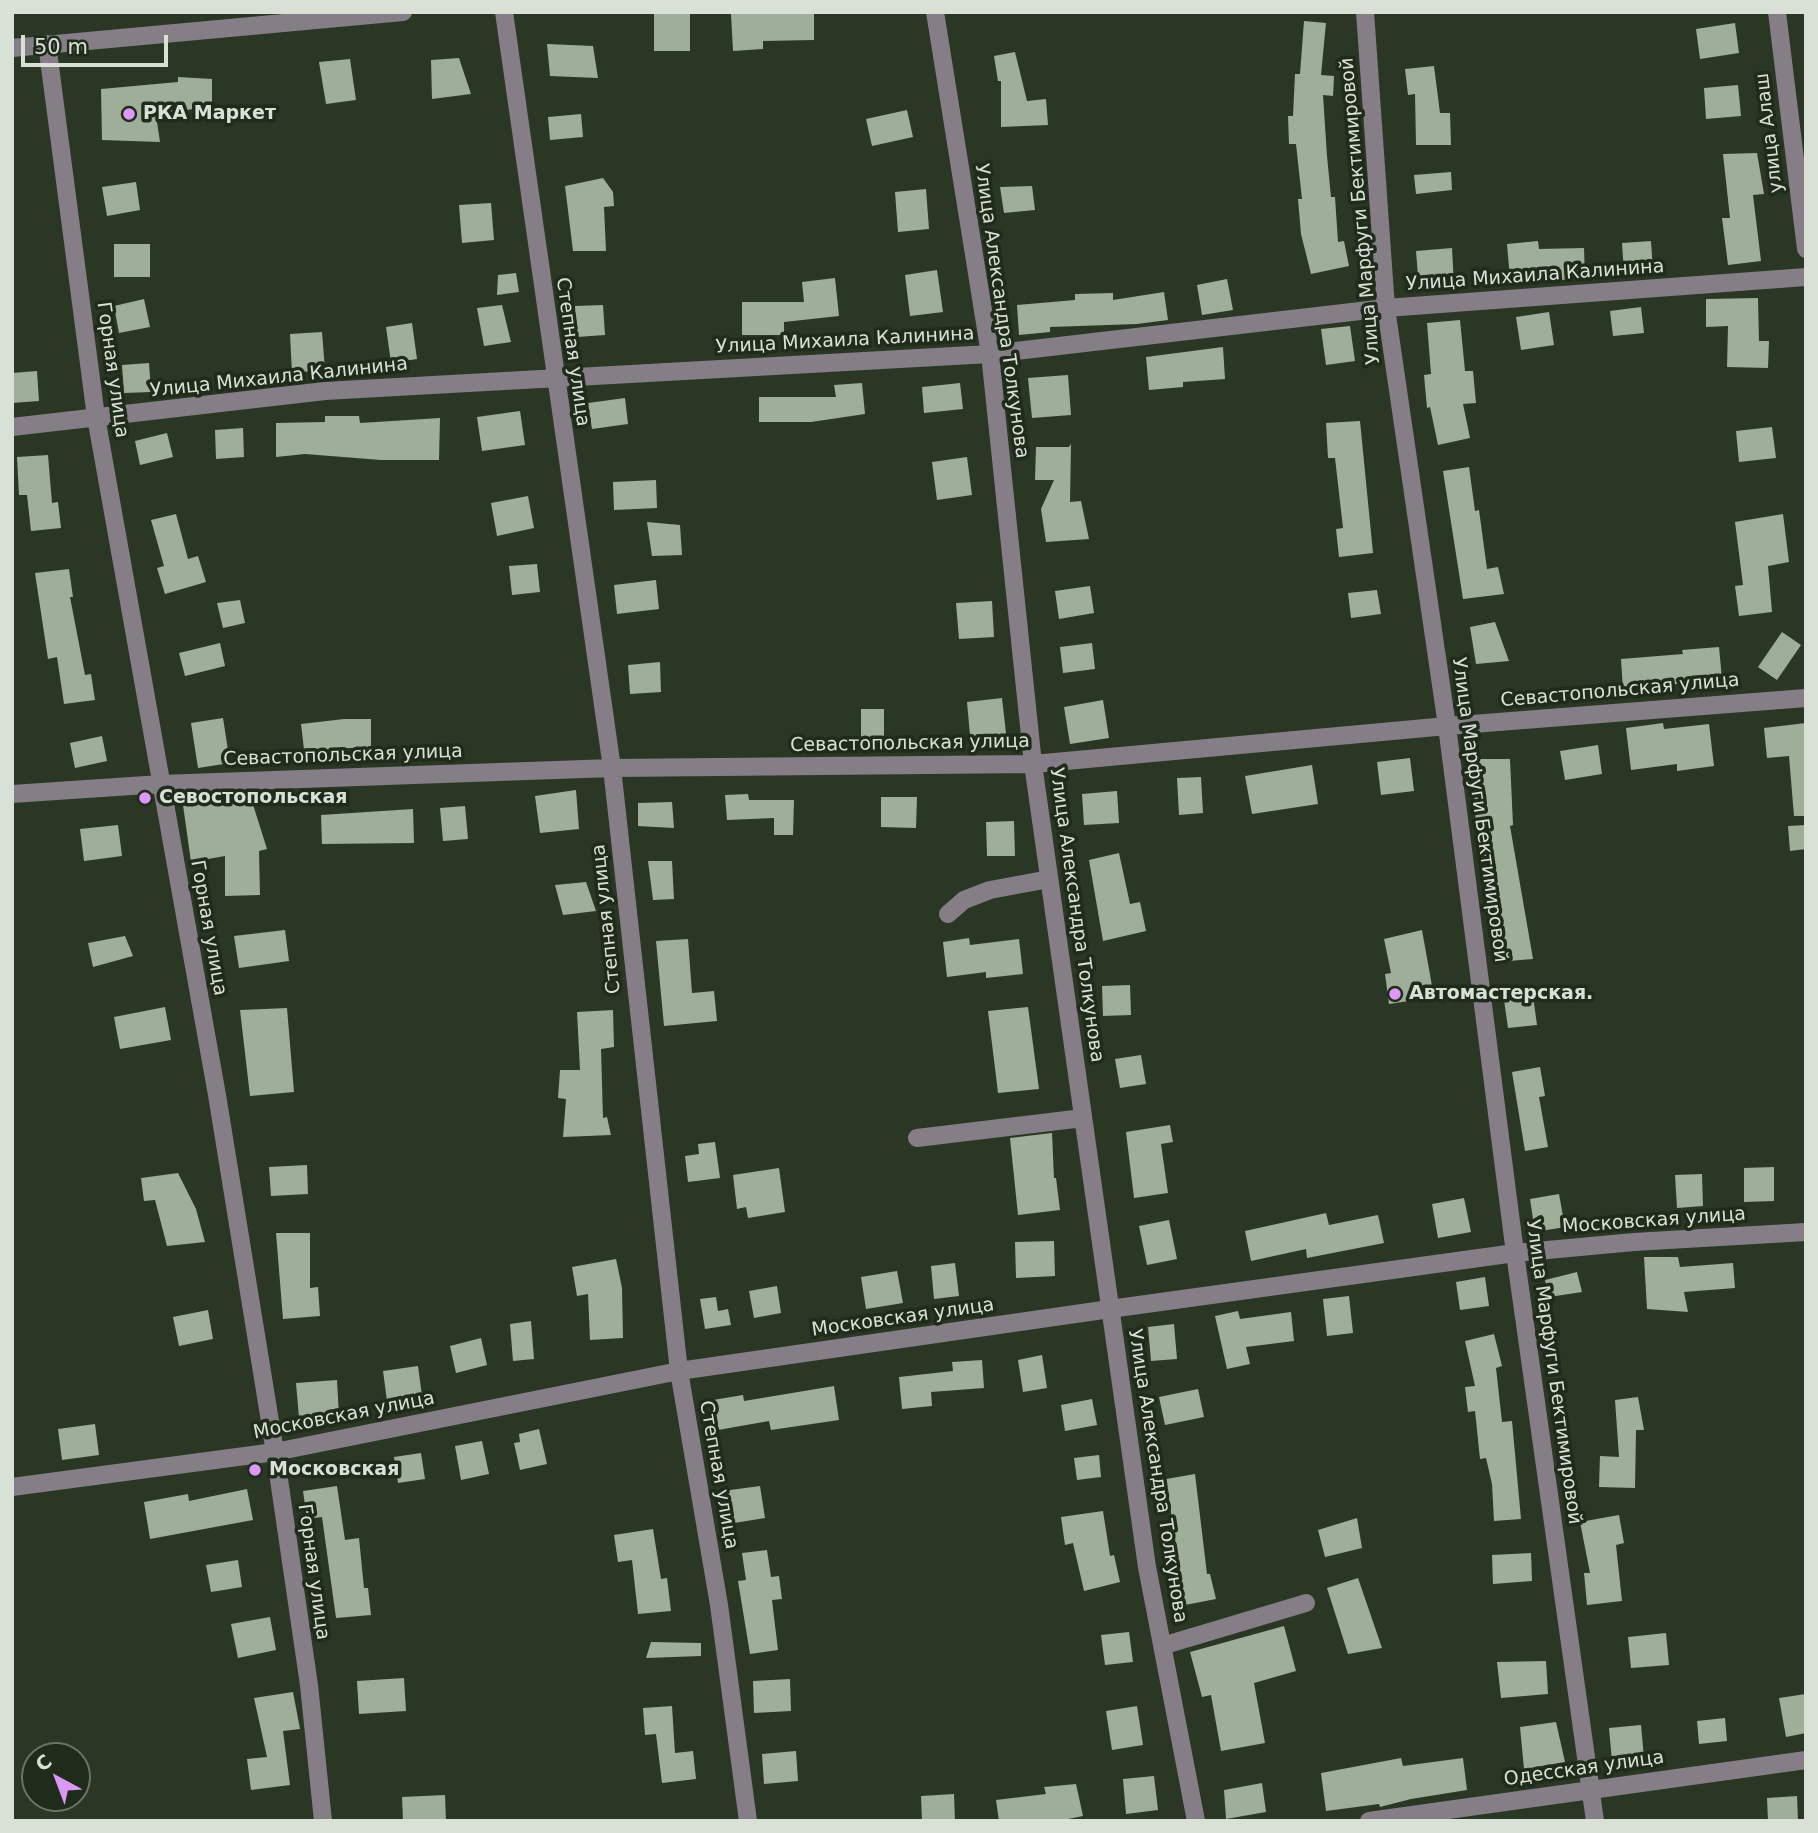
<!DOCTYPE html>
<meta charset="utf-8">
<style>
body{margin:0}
#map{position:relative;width:1818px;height:1833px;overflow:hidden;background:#2a3725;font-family:"DejaVu Sans",sans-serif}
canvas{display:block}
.frame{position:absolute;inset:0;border:14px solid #d9e1d6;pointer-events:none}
.north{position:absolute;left:21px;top:1742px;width:70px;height:70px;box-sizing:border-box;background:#202c1b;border:2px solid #6a7466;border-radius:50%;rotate:319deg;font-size:19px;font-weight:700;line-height:28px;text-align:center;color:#d9e1d6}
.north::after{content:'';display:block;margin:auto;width:24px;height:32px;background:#db99f5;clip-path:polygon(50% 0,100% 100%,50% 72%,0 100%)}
.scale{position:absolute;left:21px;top:35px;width:147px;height:32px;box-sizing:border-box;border:4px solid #d9e1d6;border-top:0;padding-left:9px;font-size:21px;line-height:24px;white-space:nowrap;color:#d9e1d6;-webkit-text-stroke:5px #202c1b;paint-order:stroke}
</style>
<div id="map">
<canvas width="1818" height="1833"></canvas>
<div class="frame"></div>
<div class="north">С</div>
<div class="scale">50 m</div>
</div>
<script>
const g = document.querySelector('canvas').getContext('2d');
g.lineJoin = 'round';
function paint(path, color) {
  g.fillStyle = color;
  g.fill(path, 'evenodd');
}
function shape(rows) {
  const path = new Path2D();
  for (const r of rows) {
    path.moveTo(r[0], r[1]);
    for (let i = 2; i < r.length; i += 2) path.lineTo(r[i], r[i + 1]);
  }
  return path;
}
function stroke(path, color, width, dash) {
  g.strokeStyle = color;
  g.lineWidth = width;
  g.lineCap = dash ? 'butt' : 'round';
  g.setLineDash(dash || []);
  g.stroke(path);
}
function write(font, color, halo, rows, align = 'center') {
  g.font = font + ' "DejaVu Sans",sans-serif';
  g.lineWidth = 7;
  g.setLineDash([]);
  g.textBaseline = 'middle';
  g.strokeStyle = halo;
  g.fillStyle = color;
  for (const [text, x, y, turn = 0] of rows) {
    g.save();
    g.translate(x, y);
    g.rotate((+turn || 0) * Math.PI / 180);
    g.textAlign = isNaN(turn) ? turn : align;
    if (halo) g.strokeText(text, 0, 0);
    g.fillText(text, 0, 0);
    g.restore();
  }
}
paint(shape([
 [814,12,814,40,763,41,763,49,733,51,731,14],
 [690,13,690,51,654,51,654,14],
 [1304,21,1326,23,1321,75,1334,76,1333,96,1323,95,1327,156,1331,197,1335,197,1338,242,1344,241,1349,266,1311,274,1301,234,1298,199,1302,199,1296,144,1289,144,1288,116,1293,116,1295,74,1300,74],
 [1735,23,1739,53,1700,59,1696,29],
 [547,44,593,46,598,78,550,76],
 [1015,52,1027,101,1046,99,1048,125,1001,127,1001,81,998,81,994,56],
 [459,58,471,94,432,99,431,60],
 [350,59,356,100,326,104,319,62],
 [1434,66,1440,113,1450,113,1451,145,1416,145,1415,94,1408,95,1405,69],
 [178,77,212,79,212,106,156,115,160,142,102,140,101,89,178,82],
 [1738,85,1741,116,1706,119,1704,88],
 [907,110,913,137,872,146,866,119],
 [581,114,583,137,550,140,548,117],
 [1757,153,1764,194,1753,195,1761,261,1728,265,1722,218,1730,218,1723,154],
 [1451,172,1452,190,1416,194,1414,175],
 [603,178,613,192,614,206,604,207,606,251,573,251,565,186],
 [136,182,140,210,107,216,102,187],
 [1032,186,1035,210,1004,213,1000,187],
 [926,189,929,229,898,232,895,192],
 [491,203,494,240,462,243,459,205],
 [1538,241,1539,249,1584,248,1585,279,1558,280,1558,275,1510,279,1507,244],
 [1651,241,1653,271,1624,273,1622,243],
 [114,244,150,244,150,277,114,277],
 [1452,248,1454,286,1419,289,1416,251],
 [937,270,943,312,910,316,905,275],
 [516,273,519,292,497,295,498,275],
 [835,278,839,316,784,322,784,335,742,335,742,302,804,302,802,282],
 [1227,279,1233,310,1202,315,1197,285],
 [1164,292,1168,320,1137,324,1050,327,1050,332,1019,335,1017,305,1075,300,1075,294,1113,293,1113,300],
 [1758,298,1759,341,1769,341,1768,368,1727,367,1728,326,1706,327,1706,299],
 [144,299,150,327,119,333,114,306],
 [502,305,511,342,484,346,477,308],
 [603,305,605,335,577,337,575,306],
 [1641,307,1644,333,1613,336,1610,311],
 [1549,312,1554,345,1521,350,1516,317],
 [1460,320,1465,371,1473,371,1476,403,1463,404,1470,438,1438,445,1430,407,1427,408,1424,375,1431,374,1427,323],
 [412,323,417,359,391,363,386,327],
 [1350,326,1355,361,1326,365,1321,329],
 [322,332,325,370,292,373,290,334],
 [1223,347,1225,379,1183,382,1183,387,1149,390,1146,357],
 [149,363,151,392,124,393,122,365],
 [37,371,39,401,12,403,12,373],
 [1068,375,1071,415,1032,418,1028,378],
 [862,383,865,414,811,422,759,422,759,397,836,397,834,385],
 [960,383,963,409,924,413,922,387],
 [625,398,628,424,592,429,588,403],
 [520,411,525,445,482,451,477,417],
 [325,416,359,416,360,423,440,418,439,460,381,460,305,454,276,457,276,423,325,422],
 [1360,421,1373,553,1339,557,1336,529,1343,528,1335,458,1328,458,1326,423],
 [1772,427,1776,458,1739,462,1736,431],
 [243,428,244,457,216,459,215,430],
 [167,433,173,457,140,465,135,441],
 [1071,444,1070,502,1081,501,1089,539,1046,542,1041,509,1054,480,1035,480,1036,447,1069,447],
 [48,455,52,503,58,502,61,528,31,531,27,495,19,495,17,457],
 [967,457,972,495,937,500,932,462],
 [1469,467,1475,511,1479,510,1487,569,1498,567,1504,594,1463,599,1443,471],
 [656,480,657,508,614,510,613,482],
 [528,496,534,528,497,536,491,503],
 [176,514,188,559,198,556,206,582,165,594,157,568,164,566,151,520],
 [1783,514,1789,562,1768,566,1772,612,1739,616,1735,586,1743,585,1735,522],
 [647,522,680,525,682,555,652,556],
 [537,564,540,592,512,595,509,566],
 [69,569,73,597,70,597,85,675,91,674,95,700,64,704,57,657,48,659,35,573],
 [656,580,659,609,617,614,614,585],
 [1090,586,1094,613,1059,619,1055,591],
 [1377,590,1381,614,1351,618,1348,593],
 [240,600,245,623,223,628,217,603],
 [992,601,994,637,959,639,956,603],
 [1495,622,1509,661,1476,664,1470,627],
 [1782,632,1801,645,1777,680,1758,667],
 [220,643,225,666,185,676,179,653],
 [1092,643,1095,669,1063,673,1060,647],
 [1719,647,1722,679,1623,690,1621,659,1683,654,1682,650],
 [660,662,661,692,630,694,628,665],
 [1002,698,1007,742,971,746,967,702],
 [1103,700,1109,738,1070,744,1064,707],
 [861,709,884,709,884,741,861,741],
 [223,718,230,763,198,768,191,723],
 [344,719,371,719,371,748,340,748,341,754,305,758,301,724],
 [1663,723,1664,729,1709,724,1714,766,1677,771,1677,764,1631,770,1626,728],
 [1806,723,1806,816,1794,816,1789,756,1767,758,1764,728],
 [102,736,107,761,75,768,70,743],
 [1598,745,1602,774,1565,780,1560,751],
 [1410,758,1414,791,1381,795,1377,762],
 [1473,759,1510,759,1513,825,1510,826,1533,959,1496,962,1489,859,1481,860,1481,829,1476,830],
 [1312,765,1318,804,1252,814,1245,776],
 [1201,777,1203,813,1179,815,1177,778],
 [576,790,579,829,540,833,535,796],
 [1117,791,1119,823,1084,825,1082,794],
 [748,794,749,800,794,800,793,835,774,835,774,818,727,820,725,795],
 [250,795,267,849,259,851,260,895,225,896,225,856,191,862,183,805],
 [881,797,917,797,916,828,881,827],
 [672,802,674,828,638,826,638,803],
 [465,806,468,839,443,841,440,808],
 [413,809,414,843,322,844,321,815],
 [1014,821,1015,856,987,856,986,822],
 [118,825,122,856,84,861,80,829],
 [1806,825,1806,849,1790,851,1788,826],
 [1119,853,1130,904,1140,902,1146,931,1103,941,1089,860],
 [648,861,672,861,674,899,653,900],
 [586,882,596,911,563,915,555,885],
 [285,930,289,961,239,968,234,936],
 [1422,930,1434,997,1389,1004,1385,974,1391,973,1384,939],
 [125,936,133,956,93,967,88,943],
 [969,938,970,945,1019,939,1023,974,986,978,986,972,947,977,943,942],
 [688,939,692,993,714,991,717,1021,664,1026,656,941],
 [1130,985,1131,1015,1103,1016,1102,986],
 [1533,996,1537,1025,1508,1028,1504,1000],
 [165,1007,171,1040,120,1049,114,1017],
 [1028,1007,1039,1089,998,1093,988,1011],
 [287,1008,294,1092,250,1096,240,1010],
 [613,1010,614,1047,601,1049,603,1118,607,1117,611,1135,563,1137,566,1099,558,1098,560,1070,580,1070,577,1012],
 [1141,1055,1146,1084,1120,1088,1115,1059],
 [1540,1067,1545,1096,1539,1097,1548,1147,1525,1151,1512,1072],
 [1170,1125,1173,1142,1161,1144,1168,1193,1134,1198,1126,1132],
 [1052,1133,1054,1178,1056,1178,1060,1210,1018,1215,1010,1138],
 [715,1142,720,1178,688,1182,685,1156,699,1154,698,1144],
 [307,1165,308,1194,271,1196,269,1167],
 [1774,1167,1774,1201,1744,1202,1744,1168],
 [779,1168,785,1212,748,1218,746,1207,737,1209,733,1175],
 [178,1173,196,1209,205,1242,167,1246,155,1200,144,1201,141,1178],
 [1702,1174,1703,1206,1677,1208,1675,1175],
 [1559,1194,1565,1227,1535,1232,1530,1199],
 [1464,1198,1471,1232,1438,1238,1432,1204],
 [1326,1213,1329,1225,1378,1215,1384,1243,1307,1258,1306,1249,1251,1261,1245,1231],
 [1169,1220,1177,1259,1147,1265,1139,1226],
 [276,1233,310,1233,310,1288,318,1287,320,1316,283,1319],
 [1054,1241,1055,1276,1016,1278,1015,1242],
 [1644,1257,1678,1257,1680,1267,1733,1263,1735,1288,1684,1292,1688,1312,1647,1309],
 [616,1259,622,1288,623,1338,590,1340,588,1294,577,1296,572,1267],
 [955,1263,959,1296,934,1299,931,1266],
 [897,1271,903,1303,866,1309,861,1277],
 [1577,1272,1582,1292,1549,1297,1545,1280],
 [1485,1277,1489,1306,1460,1310,1456,1282],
 [777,1286,781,1313,754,1318,749,1291],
 [1349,1296,1353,1333,1327,1336,1323,1299],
 [716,1297,718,1311,728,1309,731,1325,705,1329,700,1299],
 [208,1310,213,1339,179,1346,173,1317],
 [1238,1311,1240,1319,1291,1312,1294,1341,1246,1347,1250,1364,1227,1369,1215,1316],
 [531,1321,534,1359,513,1361,510,1324],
 [1174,1324,1177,1359,1151,1361,1148,1327],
 [1494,1334,1502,1366,1496,1368,1502,1422,1512,1421,1521,1519,1494,1521,1492,1484,1486,1458,1480,1459,1475,1411,1468,1412,1465,1387,1475,1386,1465,1341],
 [481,1338,487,1365,456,1373,450,1346],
 [1042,1355,1047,1388,1023,1392,1018,1360],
 [982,1360,984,1388,931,1392,932,1406,902,1409,899,1377,953,1371,952,1362],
 [418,1366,422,1396,387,1401,383,1371],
 [337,1380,339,1416,299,1418,296,1383],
 [834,1386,839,1420,771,1430,769,1421,718,1430,713,1400,743,1395,744,1401],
 [1198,1389,1204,1417,1165,1425,1159,1397],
 [1638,1397,1644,1430,1636,1430,1635,1488,1599,1487,1600,1456,1619,1457,1615,1400],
 [1092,1399,1097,1425,1065,1431,1061,1405],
 [95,1424,99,1455,62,1460,58,1429],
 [539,1429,547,1464,520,1470,514,1443,520,1442,519,1434],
 [482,1441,489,1474,461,1480,455,1446],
 [421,1453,425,1479,398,1483,394,1457],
 [1099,1455,1101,1477,1077,1480,1074,1458],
 [1195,1474,1207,1574,1210,1574,1216,1599,1185,1605,1166,1479],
 [337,1486,345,1540,359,1538,364,1588,368,1588,371,1615,336,1618,322,1517,307,1519,303,1491],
 [760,1486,765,1518,728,1524,723,1491],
 [247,1489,253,1520,150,1539,144,1502,188,1494,189,1501],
 [1103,1511,1110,1556,1114,1555,1120,1582,1084,1591,1073,1543,1065,1545,1061,1517],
 [1619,1515,1624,1543,1616,1545,1622,1601,1587,1605,1584,1573,1590,1573,1580,1522],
 [1357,1518,1362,1548,1325,1557,1318,1530],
 [653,1529,661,1579,667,1578,671,1611,638,1614,632,1560,618,1562,614,1535],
 [767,1550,771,1577,779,1576,782,1599,772,1600,778,1650,750,1654,738,1581,746,1580,742,1553],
 [1531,1553,1532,1581,1493,1584,1492,1555],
 [238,1560,242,1587,211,1592,206,1565],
 [1358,1578,1382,1648,1348,1654,1327,1588],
 [270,1617,276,1650,238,1658,231,1624],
 [1284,1626,1296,1671,1254,1683,1265,1743,1221,1751,1211,1695,1202,1697,1190,1652],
 [1129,1632,1133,1662,1105,1665,1101,1635],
 [1666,1633,1669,1665,1631,1668,1628,1637],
 [651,1642,701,1643,701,1656,646,1658],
 [1546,1661,1548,1694,1501,1698,1497,1662],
 [404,1678,406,1711,359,1714,357,1681],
 [790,1679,791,1711,754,1713,753,1681],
 [293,1692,300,1729,283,1731,290,1785,251,1790,247,1759,267,1757,254,1698],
 [1806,1694,1806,1733,1786,1737,1779,1698],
 [672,1706,675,1753,693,1751,696,1779,662,1783,656,1734,645,1735,643,1708],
 [1137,1706,1143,1745,1112,1750,1106,1711],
 [1725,1718,1727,1741,1699,1744,1697,1721],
 [1556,1722,1565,1762,1524,1769,1520,1727],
 [1641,1725,1644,1758,1612,1761,1609,1728],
 [796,1751,798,1781,764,1784,762,1754],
 [1401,1758,1403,1766,1463,1758,1467,1790,1411,1799,1380,1807,1379,1804,1326,1811,1321,1773],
 [1154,1776,1158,1810,1126,1814,1123,1779],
 [1262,1783,1266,1812,1226,1819,1224,1790],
 [1076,1784,1083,1816,1058,1821,999,1821,996,1800,1046,1794,1044,1787],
 [954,1794,955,1821,922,1821,921,1796],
 [445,1795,446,1821,403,1821,402,1797],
 [1797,1796,1798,1821,1768,1821,1767,1798]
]), '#9fae98');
stroke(shape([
 [504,12,612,768,679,1371,719,1605,748,1821],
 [935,12,990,354,1033,764,1147,1567,1196,1821],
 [1365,12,1386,308,1447,726,1515,1253,1595,1821],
 [1777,12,1806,249],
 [47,44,96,417,217,1095,275,1452,309,1685,323,1821],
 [12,48,403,12],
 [12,427,325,391,990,354,1386,308,1806,277],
 [12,794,161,784,612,768,1033,764,1447,726,1806,698],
 [948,914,964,900,990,890,1049,879],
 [917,1138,1083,1118],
 [12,1487,275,1452,679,1371,1110,1309,1515,1253,1634,1242,1806,1232],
 [1162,1646,1306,1603],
 [1369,1821,1806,1760]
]), '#857e87', 18);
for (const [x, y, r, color] of [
 [129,114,7,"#db99f5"],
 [145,798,7,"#db99f5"],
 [1395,994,7,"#db99f5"],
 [255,1470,7,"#db99f5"]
]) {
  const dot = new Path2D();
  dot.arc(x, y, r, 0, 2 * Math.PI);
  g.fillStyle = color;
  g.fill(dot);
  stroke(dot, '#202c1b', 2.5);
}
write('bold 19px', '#d9e1d6', '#202c1b', [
 ["РКА Маркет",143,114],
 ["Севостопольская",159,798],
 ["Автомастерская.",1409,994],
 ["Московская",269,1470]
], 'left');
write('19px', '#d9e1d6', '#202c1b', [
 ["улица Алаш",1770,133,-97],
 ["Улица Марфуги Бектимировой",1361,211,-95],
 ["Улица Михаила Калинина",1535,276,-4],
 ["Улица Александра Толкунова",1001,311,82],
 ["Улица Михаила Калинина",845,341,-3],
 ["Степная улица",572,352,82],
 ["Горная улица",112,370,82],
 ["Улица Михаила Калинина",279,378,-6],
 ["Севастопольская улица",1620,691,-5],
 ["Севастопольская улица",910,744,-1],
 ["Севастопольская улица",343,756,-2],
 ["Улица Марфуги Бектимировой",1479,810,82],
 ["Улица Александра Толкунова",1076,915,82],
 ["Степная улица",607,919,-96],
 ["Горная улица",208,928,80],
 ["Московская улица",1654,1221,-4],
 ["Московская улица",903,1318,-8],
 ["Улица Марфуги Бектимировой",1553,1372,82],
 ["Московская улица",344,1416,-11],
 ["Степная улица",718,1475,80],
 ["Улица Александра Толкунова",1157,1476,81],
 ["Горная улица",313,1572,82],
 ["Одесская улица",1584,1769,-8]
]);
</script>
